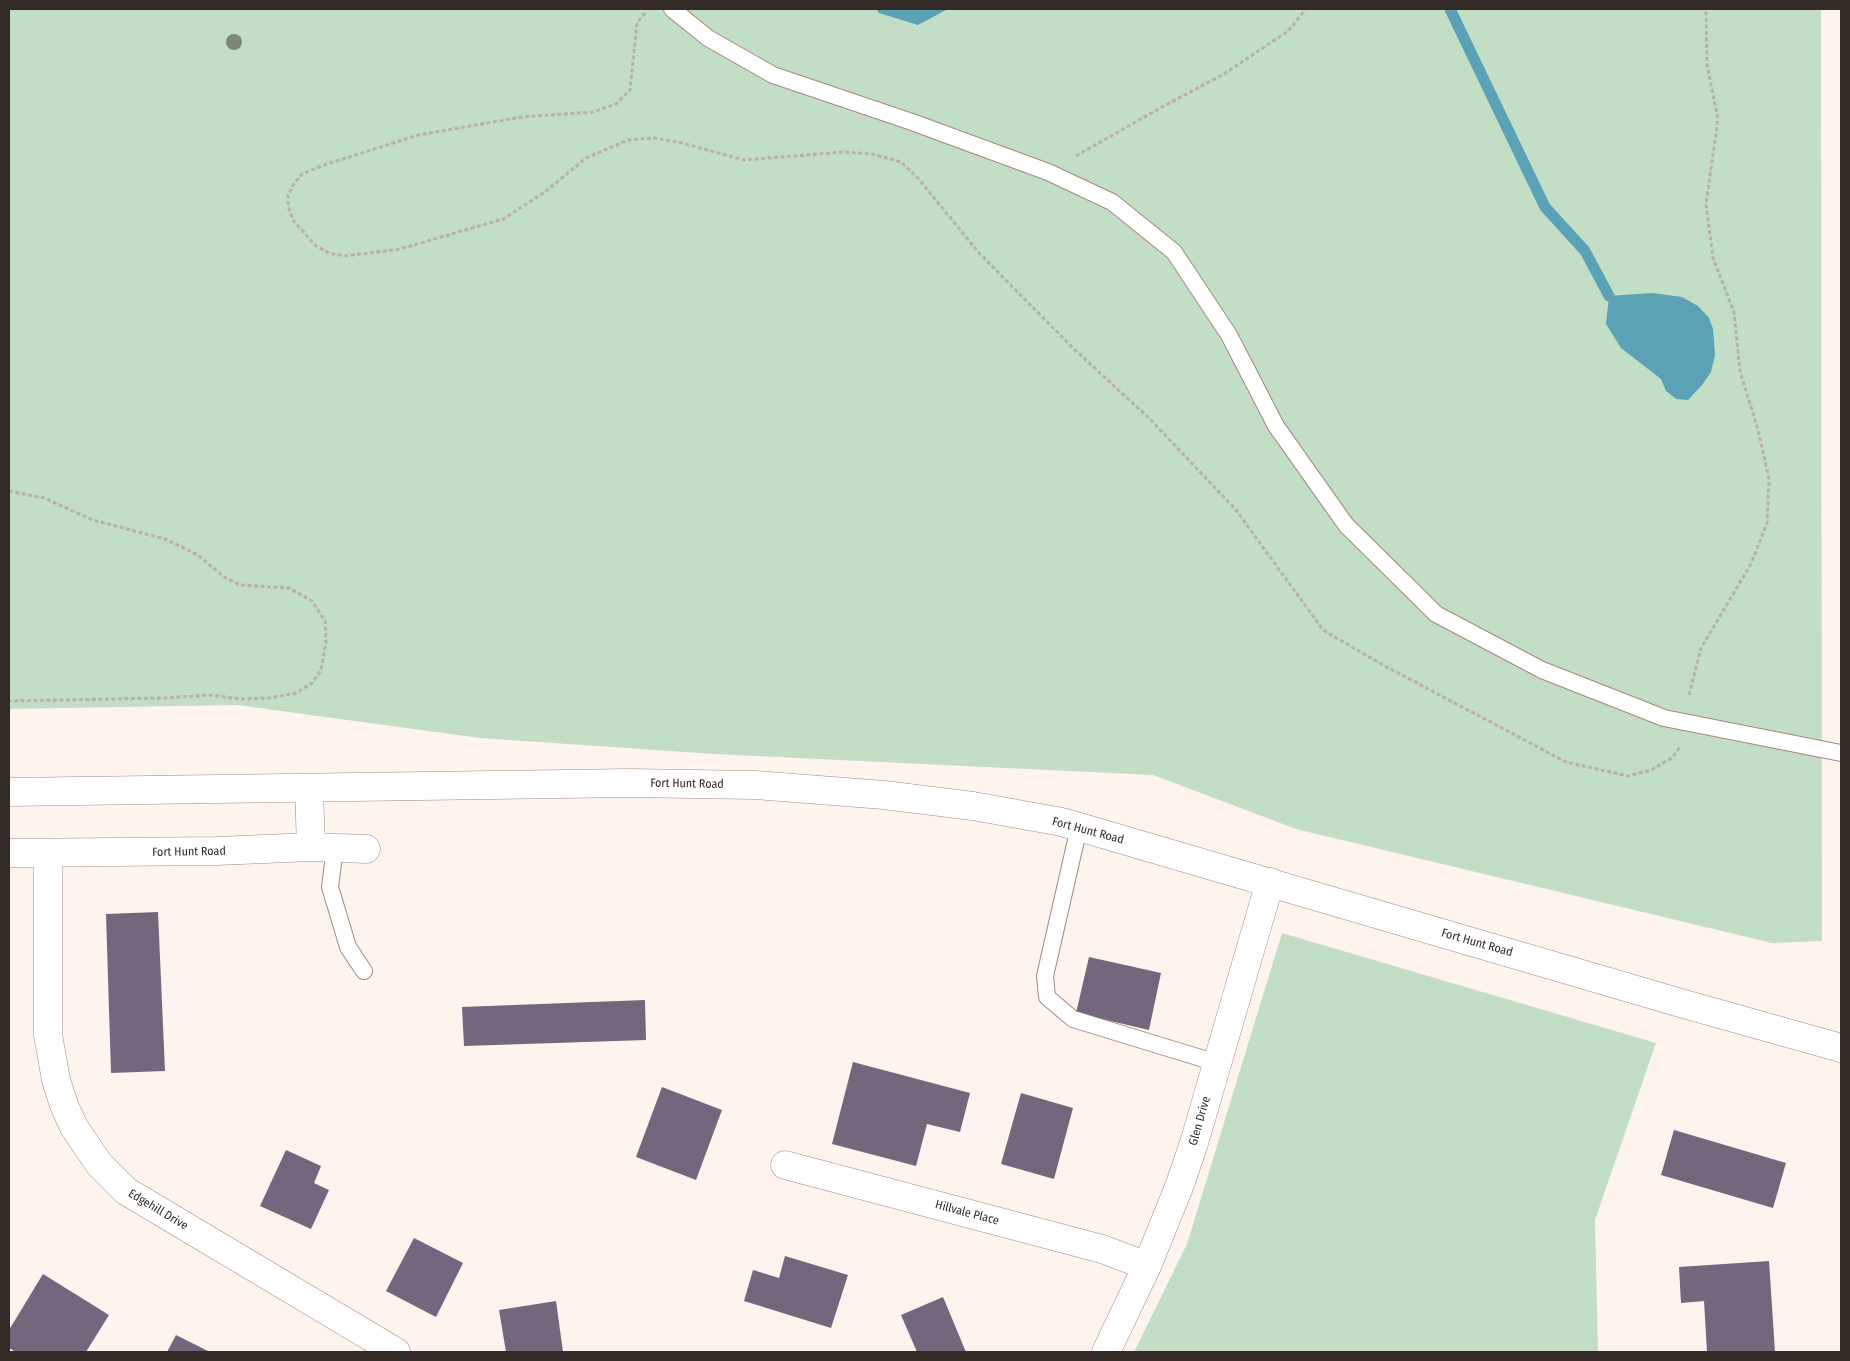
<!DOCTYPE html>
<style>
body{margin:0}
#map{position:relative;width:1850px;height:1361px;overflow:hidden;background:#fff3ee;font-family:"Fira Sans Condensed",sans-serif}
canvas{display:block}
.frame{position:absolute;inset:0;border:10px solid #342a25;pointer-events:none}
</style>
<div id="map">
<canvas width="1850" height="1361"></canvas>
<div class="frame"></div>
</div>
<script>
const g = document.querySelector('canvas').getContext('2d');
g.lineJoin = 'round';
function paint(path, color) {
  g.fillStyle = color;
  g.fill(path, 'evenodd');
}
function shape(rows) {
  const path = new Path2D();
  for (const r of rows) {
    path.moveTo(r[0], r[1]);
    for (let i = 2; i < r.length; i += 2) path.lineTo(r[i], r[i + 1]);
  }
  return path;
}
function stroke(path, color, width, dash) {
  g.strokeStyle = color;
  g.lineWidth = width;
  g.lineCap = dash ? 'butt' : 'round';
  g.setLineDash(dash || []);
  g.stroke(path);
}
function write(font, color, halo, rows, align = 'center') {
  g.font = font + ' "Fira Sans Condensed",sans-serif';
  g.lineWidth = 5;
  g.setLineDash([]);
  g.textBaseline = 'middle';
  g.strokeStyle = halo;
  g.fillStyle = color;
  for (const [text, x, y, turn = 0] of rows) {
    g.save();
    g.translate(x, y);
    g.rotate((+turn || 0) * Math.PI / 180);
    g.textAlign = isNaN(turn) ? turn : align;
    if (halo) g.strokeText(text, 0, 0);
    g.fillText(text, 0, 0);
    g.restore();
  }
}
paint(shape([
 [9,9,1821,9,1822,941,1772,943,1296,829,1153,775,714,754,480,738,237,705,9,709],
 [1282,933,1656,1043,1595,1220,1598,1352,1134,1352,1187,1244]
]), '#c2dfc5');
paint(shape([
 [876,9,948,9,918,25,879,13],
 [1652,293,1682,297,1698,306,1709,318,1713,329,1715,355,1711,372,1702,385,1688,400,1676,399,1666,391,1661,379,1621,348,1606,324,1609,296]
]), '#5ca2b7');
stroke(shape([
 [1450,9,1545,207,1585,251,1609,296]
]), '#5ca2b7', 11);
paint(shape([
 [158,912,165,1071,111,1073,106,914],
 [1089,957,1161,973,1149,1030,1076,1013],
 [645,1000,646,1040,464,1046,462,1007],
 [853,1062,970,1093,960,1132,927,1124,916,1166,832,1144],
 [662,1087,722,1110,696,1180,636,1157],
 [1021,1093,1073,1108,1054,1179,1001,1164],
 [1674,1130,1786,1163,1773,1208,1661,1175],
 [286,1150,321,1166,314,1183,329,1190,311,1229,260,1206],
 [414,1238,463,1263,436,1317,386,1291],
 [785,1256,848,1275,831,1328,744,1301,753,1270,779,1278],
 [1769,1261,1775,1352,1707,1352,1704,1301,1681,1303,1679,1267],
 [43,1274,109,1315,86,1352,16,1352,9,1348,9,1330],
 [943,1297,966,1352,917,1352,901,1315],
 [556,1301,563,1352,506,1352,499,1310],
 [176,1335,210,1352,167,1352]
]), '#72677d');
const service = shape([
 [672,9,708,38,773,75,912,122,1048,172,1112,202,1174,252,1229,335,1276,426,1346,525,1436,614,1542,670,1664,718,1841,753],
 [1079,827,1045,976,1047,997,1073,1019,1217,1063],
 [335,848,330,887,348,947,364,971]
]);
const minor = shape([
 [309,789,311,847],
 [9,853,217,851,311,847,366,849],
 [48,854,48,1035,56,1080,64,1105,74,1127,99,1164,126,1191,396,1352],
 [785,1165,1102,1249,1147,1266],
 [1106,1352,1147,1266,1179,1187,1194,1143,1270,882]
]);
const secondary = shape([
 [9,792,630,783,755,785,884,795,973,806,1062,822,1684,1004,1841,1048]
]);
stroke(service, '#a2887c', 18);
stroke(minor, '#a2887c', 29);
stroke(secondary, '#a2887c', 29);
stroke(shape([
 [645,13,637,23,630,90,616,104,593,112,522,117,418,135,324,165,302,174,293,185,288,195,288,206,293,220,315,245,329,253,345,256,400,249,503,219,545,192,586,158,628,140,655,138,682,143,744,160,843,152,872,154,901,162,917,177,979,253,1075,350,1150,419,1236,510,1323,630,1383,665,1566,762,1628,776,1651,770,1672,758,1680,747],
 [1076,156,1162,107,1224,74,1288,31,1306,9],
 [9,491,44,498,93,520,165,539,198,555,224,577,240,585,289,588,312,601,325,621,326,642,321,670,312,683,296,693,270,698,240,699,210,695,165,698,9,701],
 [1689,695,1701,648,1751,564,1767,523,1769,479,1758,430,1740,371,1734,312,1713,258,1706,204,1718,119,1707,65,1706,9]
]), '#bbb0ab', 3, [4, 2.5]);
stroke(service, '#fff', 16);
stroke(minor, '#fff', 28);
stroke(secondary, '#fff', 28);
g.fillStyle = '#7a8978';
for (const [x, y] of [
 [234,42]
]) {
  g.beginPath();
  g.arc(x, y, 8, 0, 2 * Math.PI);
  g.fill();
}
write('12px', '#342a25', '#fff', [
 ["Fort Hunt Road",687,784,1],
 ["Fort Hunt Road",1088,831,15],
 ["Fort Hunt Road",189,852,-1],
 ["Fort Hunt Road",1477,943,16],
 ["Glen Drive",1200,1121,-74],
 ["Edgehill Drive",158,1210,31],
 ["Hillvale Place",967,1213,15]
]);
</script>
